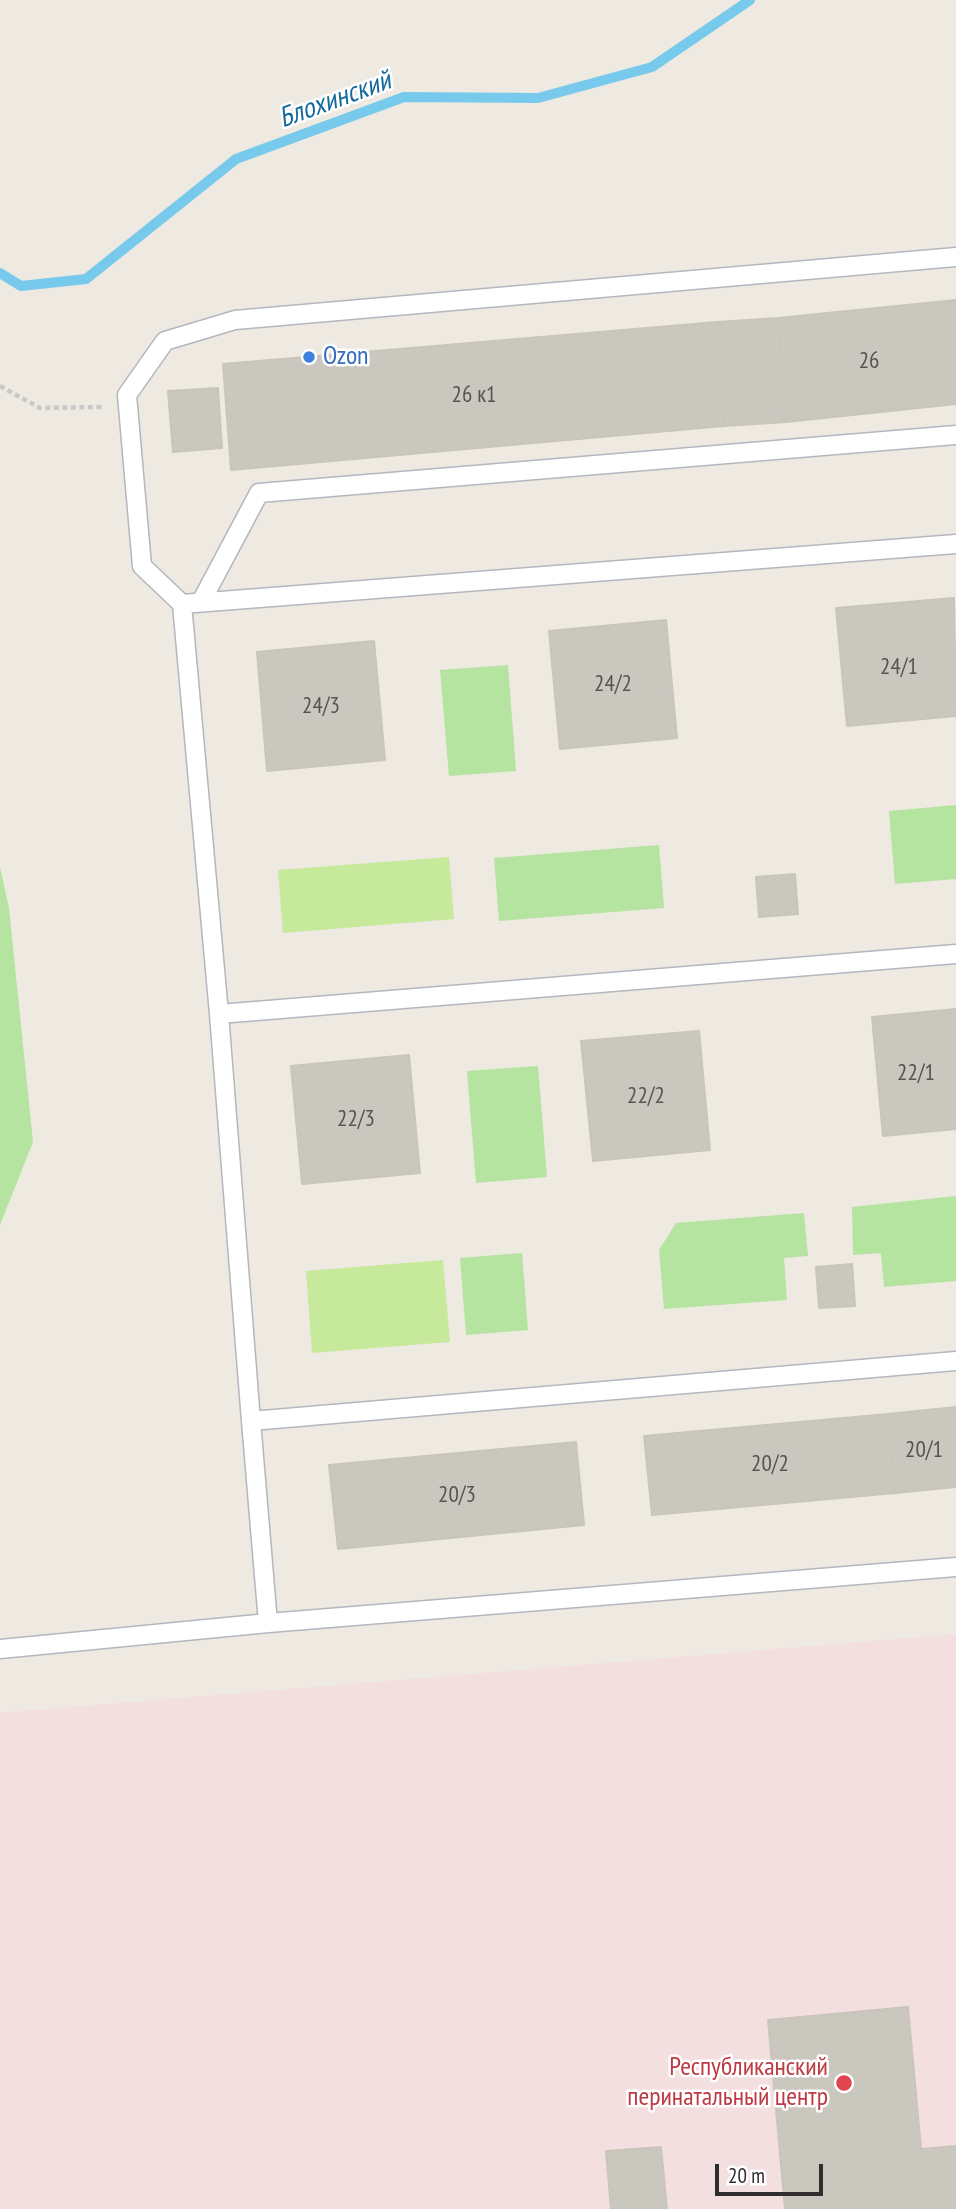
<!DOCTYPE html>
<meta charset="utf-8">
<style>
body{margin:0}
#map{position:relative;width:956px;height:2209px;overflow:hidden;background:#eee9e1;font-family:"PT Sans Narrow",sans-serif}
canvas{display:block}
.scale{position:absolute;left:715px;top:2164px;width:108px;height:32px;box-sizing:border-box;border:4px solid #2e2e2e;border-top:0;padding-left:9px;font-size:21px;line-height:24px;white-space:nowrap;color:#2e2e2e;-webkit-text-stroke:5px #fff;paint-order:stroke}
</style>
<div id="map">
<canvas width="956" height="2209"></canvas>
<div class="scale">20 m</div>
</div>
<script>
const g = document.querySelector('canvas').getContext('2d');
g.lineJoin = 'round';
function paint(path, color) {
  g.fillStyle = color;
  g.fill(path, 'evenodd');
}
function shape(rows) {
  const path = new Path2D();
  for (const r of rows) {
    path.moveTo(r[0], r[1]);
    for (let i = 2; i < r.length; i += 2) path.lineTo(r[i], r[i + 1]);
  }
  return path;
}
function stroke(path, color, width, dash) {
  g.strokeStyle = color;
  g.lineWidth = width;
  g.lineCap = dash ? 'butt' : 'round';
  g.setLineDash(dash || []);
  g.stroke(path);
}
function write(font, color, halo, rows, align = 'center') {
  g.font = font + ' "PT Sans Narrow",sans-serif';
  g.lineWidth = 5;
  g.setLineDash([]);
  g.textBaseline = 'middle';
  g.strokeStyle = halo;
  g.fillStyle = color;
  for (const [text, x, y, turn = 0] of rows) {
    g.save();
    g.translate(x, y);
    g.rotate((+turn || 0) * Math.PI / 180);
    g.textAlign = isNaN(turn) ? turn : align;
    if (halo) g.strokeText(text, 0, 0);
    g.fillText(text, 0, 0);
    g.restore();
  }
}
paint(shape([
 [956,1634,956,2209,0,2209,0,1713]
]), '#f4dfe0');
paint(shape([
 [508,665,516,771,449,776,440,670],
 [956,805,956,879,895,884,889,811],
 [659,845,664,908,499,921,494,858],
 [0,867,9,908,33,1142,0,1225],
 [538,1066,547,1177,476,1183,467,1071],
 [956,1196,956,1281,884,1287,881,1253,853,1255,852,1207],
 [804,1213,808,1256,784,1258,787,1300,664,1309,659,1250,676,1223],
 [522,1253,528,1330,466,1335,460,1258]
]), '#b5e3a0');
paint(shape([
 [449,857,454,919,283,933,278,870],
 [443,1260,450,1342,312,1353,306,1271]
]), '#c7e99c');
stroke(shape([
 [0,273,21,286,86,279,236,159,404,97,538,98,652,67,750,0]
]), '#78caec', 10);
const building = shape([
 [956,300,956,404,786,422,778,318,956,300],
 [778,318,786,422,724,426,717,322,778,318],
 [717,322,724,426,231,470,223,364,717,322],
 [218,388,222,448,173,452,168,391,218,388],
 [954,598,956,716,847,726,836,608,954,598],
 [666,620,677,738,560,749,549,631,666,620],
 [374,641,385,760,267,771,257,652,374,641],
 [795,874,798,914,759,917,756,877,795,874],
 [956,1009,956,1129,883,1136,872,1017,956,1009],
 [699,1031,710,1150,593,1161,581,1041,699,1031],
 [409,1055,420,1173,302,1184,291,1066,409,1055],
 [852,1264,855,1306,819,1308,816,1267,852,1264],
 [956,1407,956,1487,895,1493,888,1414,956,1407],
 [888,1414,895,1493,652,1515,644,1436,888,1414],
 [576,1442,584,1525,338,1549,329,1465,576,1442],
 [908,2007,921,2149,956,2146,956,2209,785,2209,768,2020,908,2007],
 [661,2147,667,2209,611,2209,606,2151,661,2147]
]);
paint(building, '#cac7bf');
stroke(building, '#cac5ba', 2);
const lane = shape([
 [201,602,259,493,956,435],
 [182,604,142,566,127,395,165,341,235,320,956,257],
 [219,1014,182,604,956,544],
 [251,1421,219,1014,956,954],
 [268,1623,251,1421,956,1361],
 [0,1649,268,1623,956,1567]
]);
stroke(lane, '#b4b6c0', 21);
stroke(shape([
 [0,386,40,408,102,407]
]), '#c9c9c9', 4.5, [5, 3.5]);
stroke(lane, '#fff', 18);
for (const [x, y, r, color] of [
 [309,357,7,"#3f7fe0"],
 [844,2083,9,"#e0444e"]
]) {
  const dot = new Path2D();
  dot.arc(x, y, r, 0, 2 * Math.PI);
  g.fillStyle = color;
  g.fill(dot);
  stroke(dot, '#fff', 2.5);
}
write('23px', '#555452', null, [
 ["26",869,361],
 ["26 к1",474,395],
 ["24/1",899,667],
 ["24/2",613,684],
 ["24/3",321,706],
 ["22/1",916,1073],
 ["22/2",646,1096],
 ["22/3",356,1119],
 ["20/1",924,1450],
 ["20/2",770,1464],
 ["20/3",457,1495]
]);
write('26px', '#366cbe', '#fff', [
 ["Ozon",323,357]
], 'left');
write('26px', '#be3a42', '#fff', [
 ["Республиканский",828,2068],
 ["перинатальный центр",828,2098]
], 'right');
write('italic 28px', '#126a9d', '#fff', [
 ["Блохинский",335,100,-20]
]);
</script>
